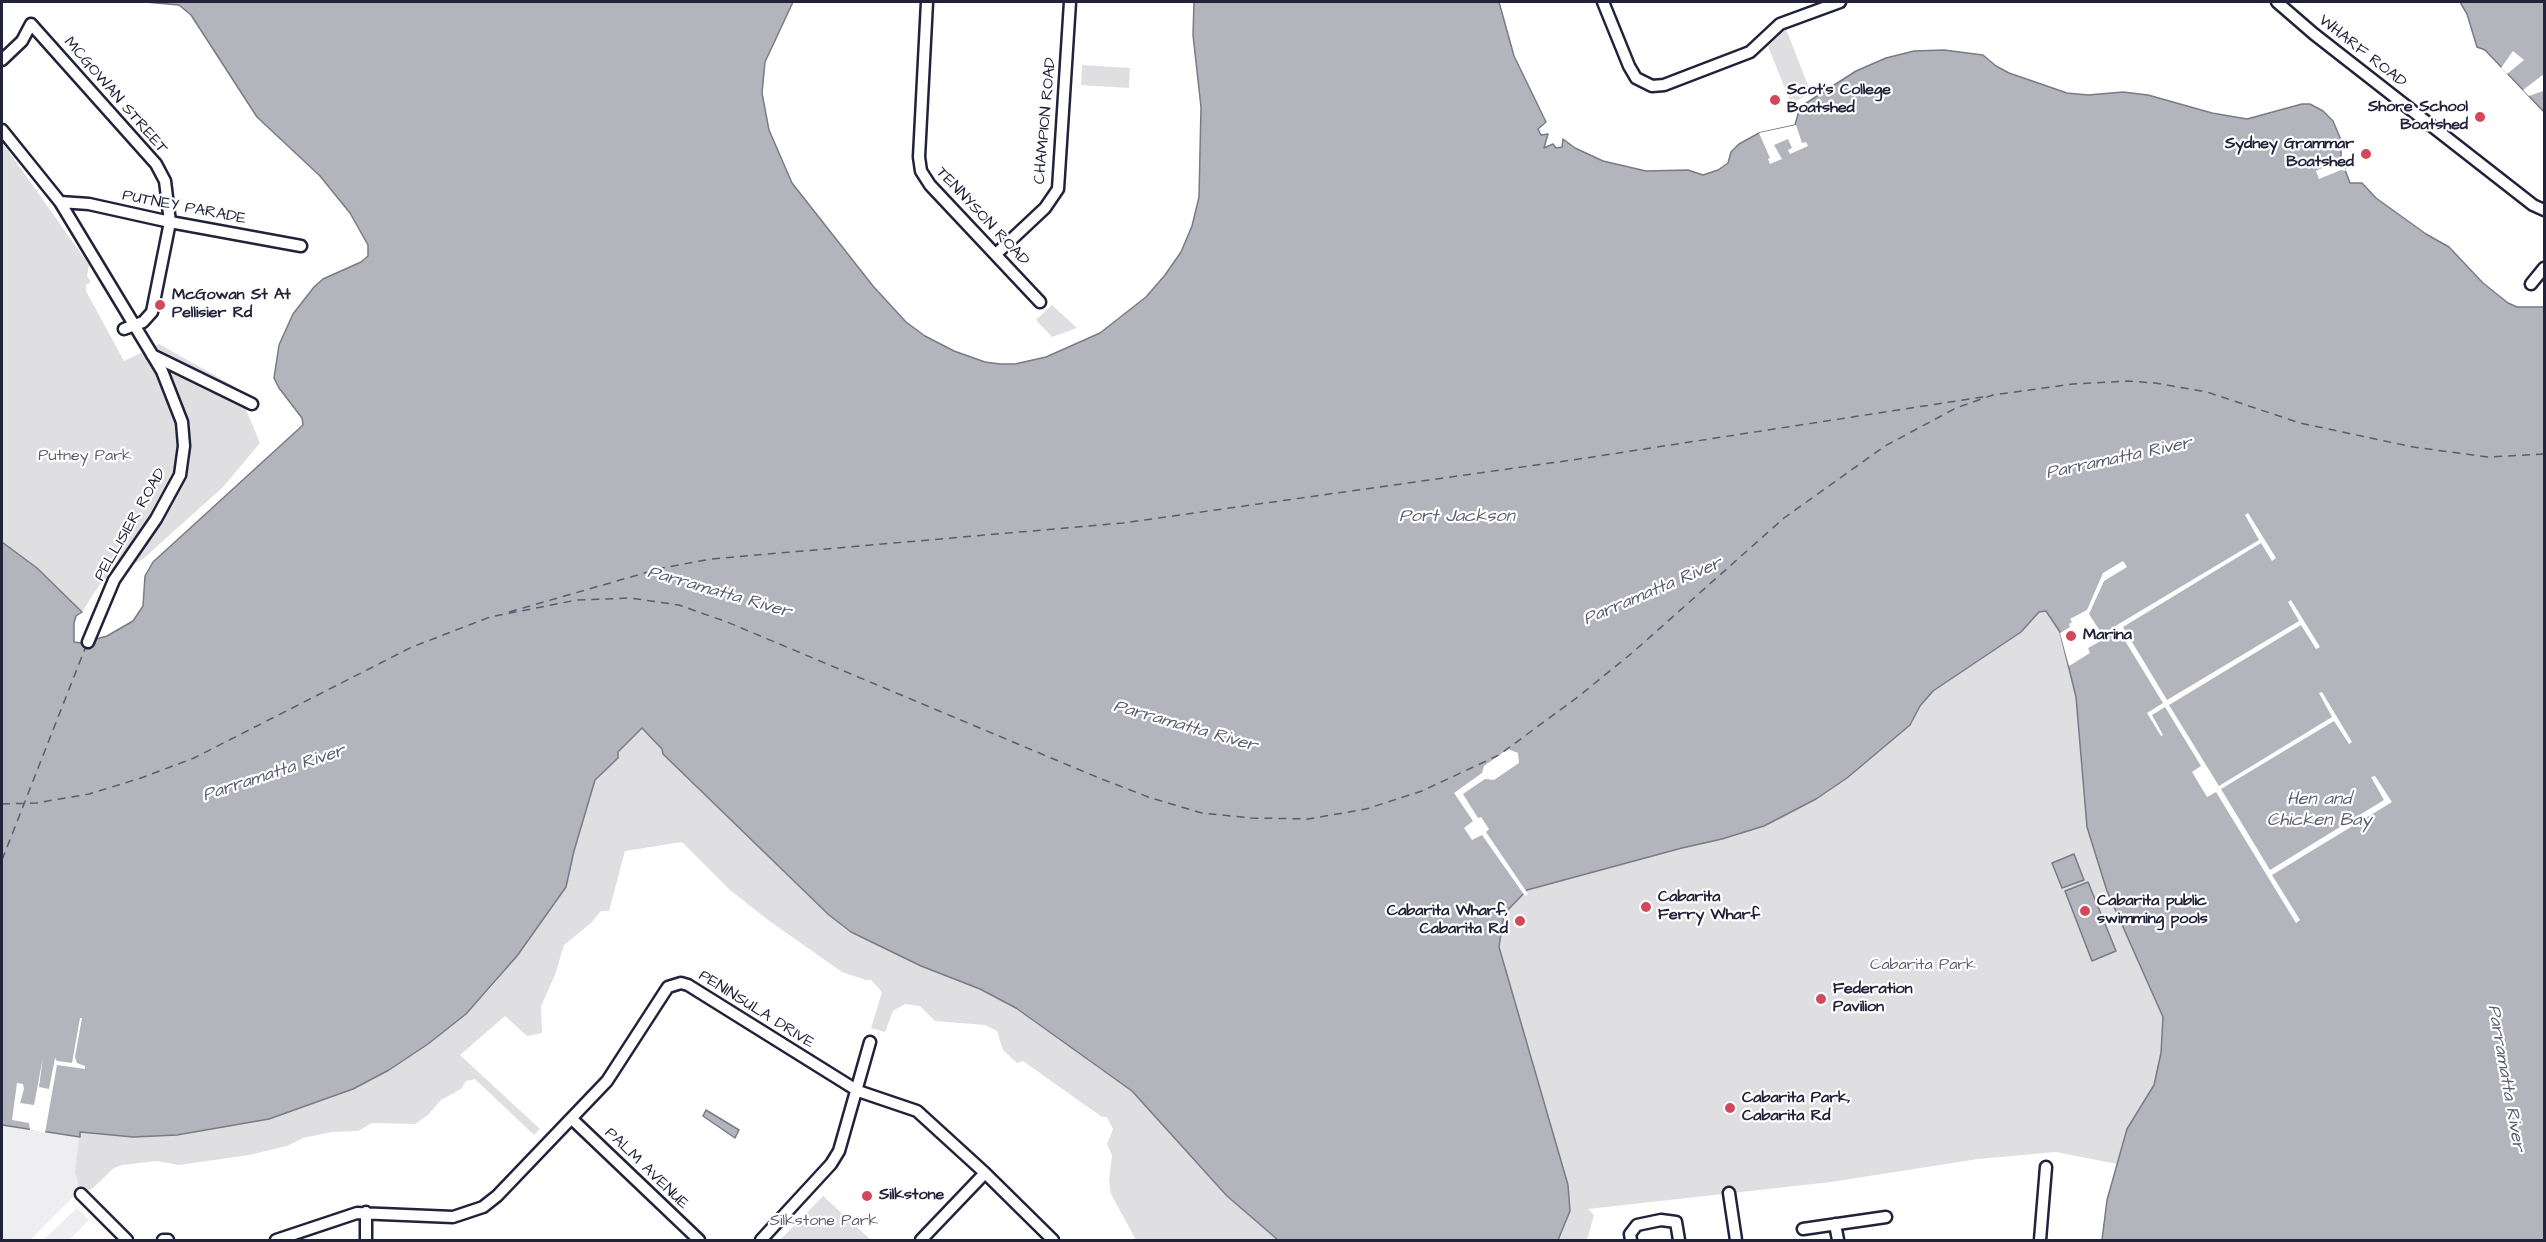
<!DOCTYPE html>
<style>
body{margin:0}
#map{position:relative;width:2546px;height:1242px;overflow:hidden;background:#fff;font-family:"Architects Daughter",sans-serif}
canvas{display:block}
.frame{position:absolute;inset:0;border:3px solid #22223b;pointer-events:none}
</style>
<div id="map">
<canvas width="2546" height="1242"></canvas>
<div class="frame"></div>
</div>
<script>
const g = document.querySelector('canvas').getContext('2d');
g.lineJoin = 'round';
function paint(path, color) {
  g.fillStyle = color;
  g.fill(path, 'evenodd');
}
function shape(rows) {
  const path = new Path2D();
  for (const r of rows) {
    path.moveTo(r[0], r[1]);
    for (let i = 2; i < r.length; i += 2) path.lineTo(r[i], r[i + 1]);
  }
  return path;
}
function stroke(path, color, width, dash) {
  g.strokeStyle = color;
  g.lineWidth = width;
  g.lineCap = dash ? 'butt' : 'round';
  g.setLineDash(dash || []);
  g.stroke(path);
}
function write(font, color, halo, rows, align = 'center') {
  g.font = font + ' "Architects Daughter",sans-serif';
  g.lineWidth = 4.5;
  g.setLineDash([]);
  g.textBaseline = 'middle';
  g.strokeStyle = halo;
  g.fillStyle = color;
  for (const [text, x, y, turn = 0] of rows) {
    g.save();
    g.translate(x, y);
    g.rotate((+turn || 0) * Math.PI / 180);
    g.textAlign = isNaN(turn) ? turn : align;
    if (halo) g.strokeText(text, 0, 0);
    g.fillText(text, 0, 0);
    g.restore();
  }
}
paint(shape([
 [2,1125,80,1137,75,1172,85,1185,30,1240,2,1240],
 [77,1208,89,1220,69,1240,43,1240]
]), '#eeeef1');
paint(shape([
 [1786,29,1811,93,1791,104,1768,46],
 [1082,65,1130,68,1129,88,1081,85],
 [2,142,89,265,87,276,91,282,86,285,86,291,124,361,159,344,237,388,260,443,223,487,143,559,100,584,82,612,37,568,2,542],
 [1052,305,1077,328,1052,337,1036,320],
 [2046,611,2060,632,2076,697,2087,827,2163,1017,2161,1053,2154,1085,2127,1129,2117,1164,2056,1152,1978,1159,1831,1182,1588,1209,1594,1215,1587,1240,1558,1240,1562,1230,1568,1185,1499,947,1504,914,1527,890,1682,848,1722,839,1764,826,1816,799,1847,778,1910,725,1920,706,1933,691,2021,632,2039,612],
 [642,727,829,915,851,932,921,966,980,989,1016,1008,1132,1091,1227,1196,1278,1240,1136,1240,1111,1194,1109,1181,1112,1155,1107,1144,1113,1129,1107,1117,1102,1117,1023,1061,1017,1063,1003,1050,997,1031,985,1025,935,1021,920,1006,905,1004,893,1011,885,1032,871,1028,882,992,871,980,866,980,842,972,768,920,730,890,682,842,625,851,609,911,601,911,591,923,564,945,555,975,541,1006,542,1033,527,1036,505,1016,460,1055,540,1129,534,1135,475,1079,466,1081,461,1089,441,1100,428,1115,415,1124,372,1123,358,1131,332,1132,303,1138,287,1146,249,1155,179,1165,157,1161,122,1165,114,1168,93,1188,81,1194,75,1172,80,1132,133,1137,176,1135,269,1119,428,1044,466,1014,496,982,574,851,595,780,618,758,618,753],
 [823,1196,871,1240,780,1240]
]), '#dfdfe2');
const water = shape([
 [145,2,793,2,765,62,762,93,769,130,792,183,873,286,906,322,925,336,954,351,985,362,1000,364,1015,364,1046,357,1100,333,1146,297,1165,275,1181,252,1192,226,1199,197,1201,107,1193,35,1194,2,1499,2,1514,56,1546,122,1538,129,1541,135,1548,134,1544,148,1553,144,1556,148,1562,147,1563,139,1575,148,1603,161,1646,171,1688,170,1703,175,1718,170,1728,163,1731,152,1739,144,1759,133,1795,125,1800,107,1856,71,1886,58,1914,51,1944,50,1983,55,1996,66,2009,73,2067,93,2088,95,2123,92,2148,95,2212,113,2247,119,2302,104,2310,104,2323,111,2333,121,2341,140,2341,159,2350,183,2362,183,2376,198,2426,234,2449,247,2483,283,2508,303,2517,307,2544,307,2544,1240,2102,1240,2107,1200,2127,1129,2154,1085,2161,1053,2163,1017,2107,891,2087,827,2076,697,2060,632,2046,611,2039,612,2021,632,1933,691,1920,706,1910,725,1847,778,1816,799,1764,826,1722,839,1682,848,1527,890,1504,914,1499,947,1568,1185,1570,1211,1558,1240,1278,1240,1227,1196,1132,1091,1016,1008,980,989,921,966,851,932,829,915,663,754,662,749,642,728,618,752,618,758,595,780,574,851,566,887,517,956,466,1014,428,1044,389,1070,353,1089,269,1119,177,1135,133,1137,80,1132,80,1137,2,1125,2,542,37,568,82,612,76,616,74,623,74,642,82,643,107,636,133,621,143,606,145,576,153,562,303,425,302,418,279,388,274,378,279,345,293,314,314,287,323,279,361,262,368,256,368,245,350,213,320,176,257,117,191,15,179,5,145,2],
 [2460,2,2544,2,2544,112,2485,50,2477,47,2467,14,2460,2],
 [2074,854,2084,880,2062,888,2052,863,2074,854],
 [2088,882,2116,951,2092,961,2065,891,2088,882],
 [706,1110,739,1130,735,1138,703,1116,706,1110]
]);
paint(water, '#b4b4bc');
stroke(water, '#7a7a88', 1.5);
paint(shape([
 [2513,51,2524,60,2507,74,2501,68],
 [2544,74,2544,92,2543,91,2529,96,2523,90],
 [1796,125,1802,143,1806,142,1808,146,1790,154,1788,150,1792,148,1788,139,1774,145,1782,159,1770,164,1768,159,1770,158,1759,133],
 [2341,159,2346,171,2341,170,2319,179,2316,171],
 [2248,513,2276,558,2272,561,2261,543,2123,627,2167,700,2299,621,2288,602,2291,600,2320,647,2316,649,2301,625,2169,705,2219,786,2332,717,2319,693,2322,692,2352,742,2349,744,2334,721,2221,789,2270,870,2384,800,2371,777,2375,776,2392,802,2272,875,2300,920,2296,923,2216,792,2207,797,2192,772,2201,766,2165,707,2152,715,2163,735,2161,736,2147,713,2163,703,2119,631,2088,648,2090,653,2069,666,2060,633,2070,627,2069,624,2072,622,2070,619,2087,610,2103,573,2123,561,2127,567,2104,581,2089,614,2102,634,2259,540,2245,515],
 [1508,749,1518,753,1519,763,1494,780,1485,779,1463,794,1478,818,1481,817,1489,829,1486,832,1528,894,1525,896,1482,835,1472,840,1464,828,1473,821,1454,793,1482,773,1484,766],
 [80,1018,82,1018,75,1057,77,1063,85,1066,85,1069,57,1065,45,1133,30,1130,29,1123,12,1120,17,1083,23,1084,24,1089,20,1103,34,1105,43,1057,39,1087,49,1089,55,1058,57,1061,72,1063]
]), '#fff');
stroke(shape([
 [509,612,662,568,711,559,1123,523,1579,459,1989,396],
 [2,804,36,803,89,794,141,778,194,758,412,647,490,617,577,600,630,598,679,605,727,622,1099,778,1151,798,1202,813,1251,818,1308,819,1366,809,1422,791,1499,755,1579,696,1632,653,1784,518,1885,446,1956,408,1993,395,2073,384,2128,381,2155,383,2207,392,2300,423,2413,447,2488,457,2544,454],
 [2,860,86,646]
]), '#5c5c6f', 1.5, [8, 6]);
const minor = shape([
 [927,2,919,157,921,171,930,185,1040,302],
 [1603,2,1629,66,1636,78,1652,86,1664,85,1750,52,1780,24,1840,2],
 [2277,2,2314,34,2533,205,2544,210],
 [2,60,22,41,31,24,156,164,165,181,170,222,152,312,143,322,124,329],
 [2,130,60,202,162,371,182,422,184,446,180,475,156,519,114,580,88,642],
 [60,202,89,204,170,222,301,246],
 [996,254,1045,208,1058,189,1070,2],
 [2531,284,2544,268],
 [152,355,252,404],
 [572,1119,699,1240],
 [1729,1193,1736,1240],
 [81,1194,127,1240],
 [366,1212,366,1240],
 [1835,1224,1838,1240],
 [1803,1229,1886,1217],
 [163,1240,168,1240],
 [276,1240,357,1213,453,1217,483,1207,497,1196,607,1081,664,993,668,987,681,983,688,985,858,1091,917,1111,985,1173,1053,1240],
 [761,1240,831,1164,839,1151,870,1042],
 [921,1240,985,1173],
 [1631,1240,1630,1234,1637,1225,1661,1220,1676,1222,1679,1240],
 [2040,1240,2046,1167]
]);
stroke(minor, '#22223b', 15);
stroke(minor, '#fff', 10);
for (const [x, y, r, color] of [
 [1775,100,6,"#d1495b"],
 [2480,117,6,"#d1495b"],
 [2366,154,6,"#d1495b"],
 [160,305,6,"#d1495b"],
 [2071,636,6,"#d1495b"],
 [1646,907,6,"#d1495b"],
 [2085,911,6,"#d1495b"],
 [1520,921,6,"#d1495b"],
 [1821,999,6,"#d1495b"],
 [1730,1108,6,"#d1495b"],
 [867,1196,6,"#d1495b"]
]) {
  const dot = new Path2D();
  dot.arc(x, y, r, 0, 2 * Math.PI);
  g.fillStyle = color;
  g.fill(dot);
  stroke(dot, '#fff', 2);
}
write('16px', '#22223b', '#fff', [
 ["WHARF ROAD",2362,52,38],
 ["MCGOWAN STREET",115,96,49],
 ["CHAMPION ROAD",1046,121,-85],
 ["PUTNEY PARADE",184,208,11],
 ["TENNYSON ROAD",982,217,47],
 ["PELLISIER ROAD",131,525,-60],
 ["PENINSULA DRIVE",756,1010,32],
 ["PALM AVENUE",646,1169,44]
]);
write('bold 16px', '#22223b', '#fff', [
 ["Scot's College",1787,91],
 ["Boatshed",1787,109],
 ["Shore School",2468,108,"right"],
 ["Boatshed",2468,126,"right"],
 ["Sydney Grammar",2354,145,"right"],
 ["Boatshed",2354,163,"right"],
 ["McGowan St At",172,296],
 ["Pellisier Rd",172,314],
 ["Marina",2083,636],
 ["Cabarita",1658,898],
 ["Ferry Wharf",1658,916],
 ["Cabarita public",2097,902],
 ["swimming pools",2097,920],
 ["Cabarita Wharf,",1508,912,"right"],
 ["Cabarita Rd",1508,930,"right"],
 ["Federation",1833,990],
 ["Pavilion",1833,1008],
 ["Cabarita Park,",1742,1099],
 ["Cabarita Rd",1742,1117],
 ["Silkstone",879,1196]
], 'left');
write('16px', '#5b5b6d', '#fff', [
 ["Putney Park",85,457],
 ["Cabarita Park",1923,966],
 ["Silkstone Park",824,1222]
]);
write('italic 18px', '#5c5c6f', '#fff', [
 ["Parramatta River",2119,459,-12],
 ["Port Jackson",1457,517],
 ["Parramatta River",1653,592,-23],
 ["Parramatta River",719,593,16],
 ["Parramatta River",1185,727,16],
 ["Parramatta River",274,774,-18],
 ["Hen and",2319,800],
 ["Chicken Bay",2319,821],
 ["Parramatta River",2505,1078,80]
]);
</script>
